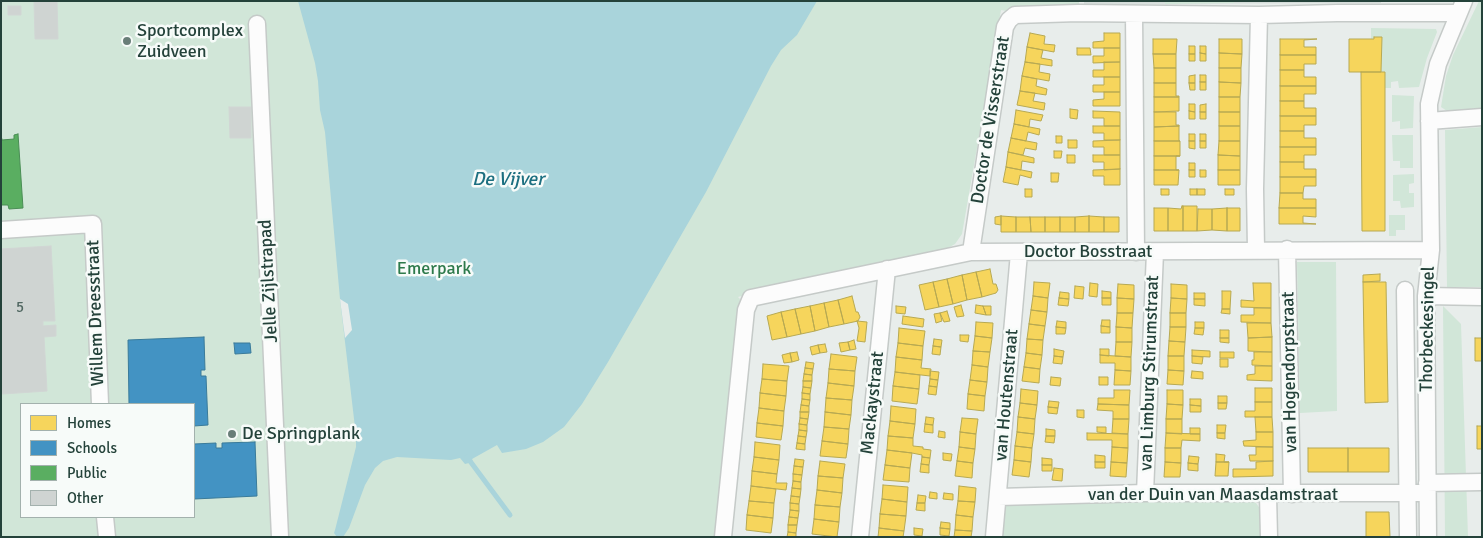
<!DOCTYPE html>
<style>
body{margin:0}
#map{position:relative;width:1483px;height:538px;overflow:hidden;background:#e8edeb;font-family:Signika,sans-serif}
canvas{display:block}
.frame{position:absolute;inset:0;border:2px solid #24423a;pointer-events:none}
.legend{position:absolute;left:20px;top:403px;width:175px;height:115px;box-sizing:border-box;background:#f7fbf9;border:1px solid #a3b1ad;margin:0;padding:6px 9px;list-style:none;font-size:15px;color:#24423a}
.legend li{display:flex;align-items:center;gap:10px;height:25px}
.legend b{width:25px;border:1px solid #a3b1ad}
</style>
<div id="map">
<canvas width="1483" height="538"></canvas>
<div class="frame"></div>
<ul class="legend">
<li><b style="height:14px;background:#f6d55c"></b>Homes</li>
<li><b style="height:14px;background:#4393c3"></b>Schools</li>
<li><b style="height:14px;background:#5aae61"></b>Public</li>
<li><b style="height:14px;background:#cfd4d2"></b>Other</li>
</ul>
</div>
<script>
const g = document.querySelector('canvas').getContext('2d');
g.lineJoin = 'round';
function paint(path, color) {
  g.fillStyle = color;
  g.fill(path, 'evenodd');
}
function shape(rows) {
  const path = new Path2D();
  for (const r of rows) {
    path.moveTo(r[0], r[1]);
    for (let i = 2; i < r.length; i += 2) path.lineTo(r[i], r[i + 1]);
  }
  return path;
}
function stroke(path, color, width, dash) {
  g.strokeStyle = color;
  g.lineWidth = width;
  g.lineCap = dash ? 'butt' : 'round';
  g.setLineDash(dash || []);
  g.stroke(path);
}
function write(font, color, halo, rows, align = 'center') {
  g.font = font + ' Signika,sans-serif';
  g.lineWidth = 5;
  g.setLineDash([]);
  g.textBaseline = 'middle';
  g.strokeStyle = halo;
  g.fillStyle = color;
  for (const [text, x, y, turn = 0] of rows) {
    g.save();
    g.translate(x, y);
    g.rotate((+turn || 0) * Math.PI / 180);
    g.textAlign = isNaN(turn) ? turn : align;
    if (halo) g.strokeText(text, 0, 0);
    g.fillText(text, 0, 0);
    g.restore();
  }
}
paint(shape([
 [1084,1,1381,1,1381,3,1084,4]
]), '#d6dedb');
paint(shape([
 [1,1,1079,1,1079,7,1012,8,1007,11,1001,10,962,234,955,244,946,249,776,286,738,297,740,299,715,537,1,537],
 [21,404,194,404,194,517,21,517],
 [1165,1,1234,1,1234,3,1165,4],
 [1479,1,1482,1,1482,108,1447,111,1441,107,1446,76,1453,55],
 [1371,28,1436,29,1437,32,1427,58,1419,87,1399,88,1398,81,1391,82,1391,88,1385,88,1385,72,1381,72,1382,37,1371,39],
 [1392,95,1414,96,1413,128,1400,129,1400,121,1392,122],
 [1482,127,1482,287,1447,287,1445,130],
 [1392,135,1413,135,1413,168,1400,168,1400,161,1393,161],
 [1414,174,1414,183,1409,184,1409,193,1414,193,1414,207,1401,208,1400,201,1393,201,1393,175],
 [1389,215,1405,215,1405,230,1396,230,1396,236,1389,236],
 [1297,262,1336,262,1337,411,1300,413],
 [1443,306,1461,324,1468,537,1445,537],
 [1248,500,1256,503,1261,510,1261,537,998,537,1002,506,1008,502]
]), '#d1e6d8');
paint(shape([
 [298,1,817,1,797,35,781,50,771,66,706,192,608,362,582,404,564,427,543,442,526,449,502,453,497,445,472,459,473,462,465,464,460,458,451,460,397,457,383,461,375,468,365,485,349,528,343,537,337,537,334,533,335,530,356,447,356,436,340,299,325,132,320,110,318,81,315,63]
]), '#a9d4db');
paint(shape([
 [340,299,348,304,352,330,345,338]
]), '#e8edeb');
const homes = shape([
 [1030,33,1045,36,1044,44,1055,45,1054,52,1027,47,1030,33],
 [1104,33,1120,33,1120,48,1093,48,1093,42,1104,41,1104,33],
 [1374,37,1382,37,1381,72,1349,72,1349,39,1374,39,1374,37],
 [1153,39,1177,39,1176,54,1153,54,1153,39],
 [1219,39,1242,39,1242,54,1219,53,1219,39],
 [1280,39,1317,39,1304,40,1304,47,1316,47,1316,55,1280,55,1280,39],
 [1189,46,1195,46,1195,54,1189,54,1189,46],
 [1200,46,1206,46,1206,54,1200,53,1200,46],
 [1027,47,1043,50,1041,58,1052,60,1052,66,1025,62,1027,47],
 [1077,48,1090,48,1091,55,1077,55,1077,48],
 [1104,48,1120,48,1120,62,1093,63,1093,56,1104,56,1104,48],
 [1200,53,1206,54,1206,61,1200,61,1200,53],
 [1219,53,1242,54,1241,68,1219,68,1219,53],
 [1153,54,1176,54,1176,68,1154,68,1153,54],
 [1189,54,1195,54,1195,61,1189,61,1189,54],
 [1280,55,1316,55,1316,64,1304,64,1304,70,1280,70,1280,55],
 [1025,62,1040,64,1039,72,1050,74,1049,81,1022,76,1025,62],
 [1104,62,1120,62,1120,77,1093,77,1093,70,1104,70,1104,62],
 [1154,68,1176,68,1176,83,1154,83,1154,68],
 [1219,68,1241,68,1241,83,1219,82,1219,68],
 [1280,70,1304,70,1304,77,1316,77,1316,86,1280,86,1280,70],
 [1361,72,1385,72,1385,231,1362,231,1361,72],
 [1195,75,1195,83,1189,83,1189,76,1195,75],
 [1200,75,1206,75,1206,82,1200,82,1200,75],
 [1022,76,1037,79,1036,86,1047,89,1046,95,1020,91,1022,76],
 [1104,77,1120,77,1120,92,1093,92,1093,85,1104,85,1104,77],
 [1200,82,1206,82,1206,90,1200,90,1200,82],
 [1219,82,1241,83,1240,97,1219,97,1219,82],
 [1154,83,1176,83,1176,96,1179,96,1179,97,1154,97,1154,83],
 [1189,83,1195,83,1195,90,1190,90,1189,83],
 [1280,86,1316,86,1316,94,1304,94,1304,101,1280,101,1280,86],
 [1020,91,1035,93,1033,101,1045,103,1044,110,1017,105,1020,91],
 [1104,92,1120,92,1120,106,1093,106,1093,100,1104,99,1104,92],
 [1154,97,1179,97,1179,111,1154,112,1154,97],
 [1219,97,1240,97,1240,112,1219,112,1219,97],
 [1280,101,1304,101,1304,108,1316,108,1316,116,1280,116,1280,101],
 [1189,104,1195,104,1195,112,1189,111,1189,104],
 [1206,104,1206,112,1200,112,1200,105,1206,104],
 [1070,109,1078,110,1077,119,1070,118,1070,109],
 [1016,110,1043,115,1041,121,1030,119,1029,127,1014,124,1016,110],
 [1093,111,1120,112,1120,126,1104,126,1104,118,1093,118,1093,111],
 [1189,111,1195,112,1195,119,1189,119,1189,111],
 [1154,112,1176,112,1176,125,1179,125,1179,126,1154,127,1154,112],
 [1200,112,1206,112,1206,119,1200,119,1200,112],
 [1219,112,1240,112,1240,126,1219,126,1219,112],
 [1280,116,1316,116,1316,125,1304,125,1304,131,1280,131,1280,116],
 [1014,124,1040,129,1039,135,1028,132,1026,141,1011,138,1014,124],
 [1093,126,1120,126,1120,140,1104,140,1104,133,1093,133,1093,126],
 [1179,126,1179,141,1180,141,1154,141,1154,127,1179,126],
 [1219,126,1240,126,1240,141,1219,141,1219,126],
 [1280,131,1304,131,1304,138,1316,138,1316,147,1280,147,1280,131],
 [1189,134,1195,134,1195,141,1189,141,1189,134],
 [1200,134,1206,134,1206,141,1200,141,1200,134],
 [1056,136,1062,136,1062,143,1056,143,1056,136],
 [1011,138,1037,143,1036,150,1025,148,1023,155,1008,152,1011,138],
 [1068,140,1077,140,1077,148,1068,148,1068,140],
 [1120,140,1120,155,1104,155,1104,147,1093,147,1093,141,1120,140],
 [1154,141,1180,141,1180,156,1154,156,1154,141],
 [1189,141,1195,141,1195,149,1189,148,1189,141],
 [1200,141,1206,141,1206,148,1200,148,1200,141],
 [1219,141,1240,141,1240,156,1218,155,1219,141],
 [1280,147,1316,147,1316,155,1304,155,1304,162,1280,162,1280,147],
 [1054,151,1062,151,1061,158,1054,158,1054,151],
 [1008,152,1034,158,1034,163,1022,161,1021,170,1006,167,1008,152],
 [1067,155,1075,155,1075,163,1067,163,1067,155],
 [1093,155,1120,155,1120,169,1104,170,1104,162,1093,162,1093,155],
 [1218,155,1240,156,1240,170,1218,170,1218,155],
 [1154,156,1180,156,1176,156,1176,170,1179,170,1154,170,1154,156],
 [1280,162,1304,162,1304,169,1316,169,1316,177,1280,177,1280,162],
 [1189,163,1195,163,1195,170,1189,170,1189,163],
 [1006,167,1032,172,1031,178,1020,175,1018,185,1003,182,1006,167],
 [1120,169,1120,185,1104,185,1104,176,1093,176,1093,170,1120,169],
 [1154,170,1179,170,1178,185,1154,185,1154,170],
 [1189,170,1195,170,1195,177,1189,177,1189,170],
 [1200,170,1206,170,1206,177,1200,177,1200,170],
 [1218,170,1240,170,1240,185,1218,185,1218,170],
 [1051,173,1059,173,1058,182,1051,182,1051,173],
 [1280,177,1316,177,1316,186,1304,186,1303,193,1280,193,1280,177],
 [1025,189,1032,189,1032,197,1025,197,1025,189],
 [1161,189,1169,189,1169,195,1161,195,1161,189],
 [1190,189,1197,189,1197,195,1190,195,1190,189],
 [1197,189,1205,189,1205,195,1197,195,1197,189],
 [1225,189,1234,189,1234,195,1225,195,1225,189],
 [1280,193,1303,193,1303,199,1316,199,1316,208,1279,208,1280,193],
 [1182,206,1183,206,1183,231,1168,231,1168,208,1181,209,1182,206],
 [1183,206,1197,206,1197,231,1183,231,1183,206],
 [1154,208,1168,208,1168,231,1154,231,1154,208],
 [1227,208,1240,208,1240,231,1227,231,1227,208],
 [1227,208,1227,231,1212,230,1212,209,1227,208],
 [1279,208,1316,208,1316,217,1303,216,1303,223,1316,224,1279,224,1279,208],
 [1198,209,1212,209,1212,230,1197,231,1198,209],
 [1001,216,1016,217,1016,232,1001,232,1001,216],
 [1001,216,1001,225,995,224,995,217,1001,216],
 [1089,216,1104,217,1104,232,1089,232,1089,216],
 [1089,216,1089,232,1075,232,1075,217,1089,216],
 [1016,217,1030,217,1031,232,1016,232,1016,217],
 [1030,217,1045,217,1045,232,1031,232,1030,217],
 [1045,217,1060,217,1060,232,1045,232,1045,217],
 [1060,217,1075,217,1075,232,1060,232,1060,217],
 [1104,217,1119,217,1119,232,1104,232,1104,217],
 [990,269,993,284,996,284,998,290,996,293,982,297,976,272,990,269],
 [976,272,982,297,967,300,962,275,976,272],
 [1380,274,1380,281,1363,282,1363,275,1380,274],
 [962,275,967,300,953,304,947,279,962,275],
 [947,279,953,304,939,307,933,282,947,279],
 [933,282,939,307,925,310,919,285,933,282],
 [1034,282,1050,283,1048,298,1033,296,1034,282],
 [1363,282,1386,282,1388,402,1365,403,1363,282],
 [1090,283,1098,284,1097,297,1089,296,1090,283],
 [1253,283,1271,283,1271,308,1241,307,1241,300,1254,301,1253,283],
 [1118,284,1134,285,1134,299,1117,298,1118,284],
 [1171,284,1187,285,1187,299,1171,298,1171,284],
 [1075,286,1084,287,1083,299,1074,298,1075,286],
 [1102,291,1111,292,1111,298,1102,298,1102,291],
 [1222,291,1231,291,1230,309,1222,309,1222,291],
 [1060,292,1069,293,1069,299,1059,298,1060,292],
 [1194,293,1205,293,1205,299,1194,299,1194,293],
 [852,296,856,312,858,312,860,317,858,321,844,324,838,300,852,296],
 [1033,296,1048,298,1047,312,1031,310,1033,296],
 [1059,298,1069,299,1068,306,1058,305,1059,298],
 [1102,298,1111,298,1111,305,1102,305,1102,298],
 [1117,298,1134,299,1133,313,1117,313,1117,298],
 [1171,298,1187,299,1186,313,1170,313,1171,298],
 [1194,299,1205,299,1205,306,1194,305,1194,299],
 [838,300,844,324,829,327,824,303,838,300],
 [824,303,829,327,815,331,810,306,824,303],
 [961,305,964,316,957,317,954,307,961,305],
 [976,305,983,306,986,315,975,313,976,305],
 [810,306,815,331,801,334,795,309,810,306],
 [896,306,906,307,905,314,896,313,896,306],
 [983,306,991,306,991,315,986,315,983,306],
 [1254,308,1271,308,1271,323,1241,322,1241,315,1254,315,1254,308],
 [795,309,801,334,787,337,781,312,795,309],
 [1222,309,1230,309,1230,314,1221,313,1222,309],
 [1031,310,1047,312,1045,326,1029,324,1031,310],
 [947,311,950,321,944,322,940,313,947,311],
 [781,312,787,337,772,340,767,316,781,312],
 [940,313,942,321,936,323,934,314,940,313],
 [1117,313,1133,313,1132,328,1116,327,1117,313],
 [1170,313,1186,313,1186,327,1170,327,1170,313],
 [903,316,924,319,923,327,902,324,903,316],
 [1102,320,1110,320,1110,327,1101,326,1102,320],
 [857,321,867,322,865,342,857,341,859,328,857,321],
 [1057,321,1066,322,1066,328,1056,327,1057,321],
 [976,322,993,323,992,338,975,336,976,322],
 [1195,322,1204,322,1204,328,1195,328,1195,322],
 [1247,323,1271,323,1272,337,1248,338,1247,323],
 [1029,324,1045,326,1043,340,1027,339,1029,324],
 [1101,326,1110,327,1110,333,1101,333,1101,326],
 [1056,327,1066,328,1065,334,1056,334,1056,327],
 [1116,327,1132,328,1132,342,1116,342,1116,327],
 [1170,327,1186,327,1185,342,1169,341,1170,327],
 [899,328,925,331,923,346,898,343,899,328],
 [1195,328,1204,328,1203,335,1194,334,1195,328],
 [1220,330,1229,330,1229,338,1220,338,1220,330],
 [960,335,969,335,968,342,960,341,960,335],
 [975,336,992,338,990,352,973,351,975,336],
 [1272,337,1272,352,1248,351,1248,338,1272,337],
 [1220,338,1229,338,1229,343,1220,342,1220,338],
 [1475,338,1482,338,1482,361,1475,361,1475,338],
 [934,339,942,340,941,347,933,346,934,339],
 [1027,339,1043,340,1042,355,1026,353,1027,339],
 [854,340,856,349,850,350,848,342,854,340],
 [1169,341,1185,342,1184,356,1168,356,1169,341],
 [848,342,850,350,841,352,839,343,848,342],
 [1116,342,1132,342,1131,357,1115,356,1116,342],
 [898,343,923,346,922,360,896,357,898,343],
 [825,344,827,352,820,353,818,345,825,344],
 [818,345,820,353,812,355,810,347,818,345],
 [933,346,941,347,940,355,932,354,933,346],
 [1054,349,1064,351,1063,357,1054,356,1054,349],
 [1100,349,1109,349,1109,356,1100,355,1100,349],
 [1192,350,1210,351,1210,357,1192,356,1192,350],
 [973,351,990,352,988,367,972,365,973,351],
 [797,352,799,360,792,362,790,353,797,352],
 [1220,352,1234,352,1234,358,1220,358,1220,352],
 [1254,352,1272,352,1272,366,1252,365,1252,360,1254,360,1254,352],
 [790,353,792,362,784,363,782,355,790,353],
 [1026,353,1042,355,1040,369,1024,367,1026,353],
 [831,354,857,357,855,371,829,369,831,354],
 [1100,355,1131,357,1131,371,1115,370,1115,363,1100,363,1100,355],
 [1054,356,1063,357,1062,364,1053,363,1054,356],
 [1168,356,1184,356,1184,371,1168,370,1168,356],
 [1192,356,1203,357,1202,364,1192,363,1192,356],
 [896,357,922,360,921,368,931,369,930,376,895,372,896,357],
 [1220,359,1228,359,1228,367,1220,367,1220,359],
 [806,362,814,363,813,369,805,368,806,362],
 [763,364,789,366,787,381,762,379,763,364],
 [972,365,988,367,987,382,970,380,972,365],
 [1255,366,1272,366,1272,381,1247,380,1247,375,1255,374,1255,366],
 [1024,367,1040,369,1039,383,1022,381,1024,367],
 [805,368,813,369,812,375,804,374,805,368],
 [829,369,855,371,854,386,828,383,829,369],
 [1115,370,1131,371,1130,385,1114,385,1115,370],
 [1168,370,1184,371,1183,385,1167,384,1168,370],
 [930,371,939,372,938,380,930,379,930,371],
 [1192,371,1203,372,1203,379,1191,378,1192,371],
 [895,372,920,375,919,389,893,386,895,372],
 [804,374,812,375,812,381,803,381,804,374],
 [1051,377,1061,378,1060,386,1050,385,1051,377],
 [1099,377,1108,377,1108,385,1099,385,1099,377],
 [762,379,787,381,786,396,760,393,762,379],
 [930,379,938,380,937,387,929,386,930,379],
 [970,380,987,382,985,396,968,394,970,380],
 [803,381,812,381,811,388,803,387,803,381],
 [828,383,854,386,852,400,826,398,828,383],
 [893,386,919,389,917,404,892,401,893,386],
 [929,386,937,387,936,395,928,394,929,386],
 [803,387,811,388,810,394,802,393,803,387],
 [1255,388,1272,388,1272,402,1255,402,1255,388],
 [1021,389,1038,391,1037,405,1020,403,1021,389],
 [1114,390,1130,390,1129,405,1098,404,1098,398,1114,398,1114,390],
 [1167,390,1183,390,1183,405,1167,404,1167,390],
 [760,393,786,396,784,411,759,408,760,393],
 [802,393,810,394,810,400,802,399,802,393],
 [968,394,985,396,984,411,967,409,968,394],
 [1218,396,1227,396,1227,403,1218,403,1218,396],
 [826,398,852,400,851,415,825,412,826,398],
 [802,399,810,400,809,406,801,405,802,399],
 [1190,399,1201,399,1201,406,1190,405,1190,399],
 [1049,401,1059,402,1058,408,1048,407,1049,401],
 [1255,402,1272,402,1272,417,1245,417,1245,411,1255,411,1255,402],
 [1020,403,1037,405,1035,419,1018,417,1020,403],
 [1218,403,1227,403,1226,409,1218,409,1218,403],
 [1098,404,1129,405,1129,419,1113,419,1113,411,1097,410,1098,404],
 [1167,404,1183,405,1182,419,1166,419,1167,404],
 [801,405,809,406,809,412,800,412,801,405],
 [1190,405,1201,406,1201,412,1190,412,1190,405],
 [891,406,916,409,915,424,890,421,891,406],
 [1048,407,1058,408,1057,414,1048,413,1048,407],
 [759,408,784,411,783,426,757,423,759,408],
 [1077,410,1084,410,1084,418,1077,417,1077,410],
 [800,412,809,412,808,419,800,418,800,412],
 [825,412,851,415,849,429,824,427,825,412],
 [926,417,934,418,933,425,925,424,926,417],
 [1018,417,1035,419,1034,434,1017,432,1018,417],
 [1255,417,1272,417,1273,432,1256,432,1255,417],
 [800,418,808,419,807,425,799,424,800,418],
 [962,418,978,419,976,434,960,432,962,418],
 [1113,419,1129,419,1128,434,1112,433,1113,419],
 [1166,419,1182,419,1182,434,1166,433,1166,419],
 [890,421,915,424,913,438,888,436,890,421],
 [757,423,783,426,781,440,756,437,757,423],
 [799,424,807,425,807,431,799,430,799,424],
 [925,424,933,425,933,433,924,432,925,424],
 [1217,425,1226,425,1225,433,1217,433,1217,425],
 [1477,426,1482,426,1482,449,1477,449,1477,426],
 [824,427,849,429,848,444,822,441,824,427],
 [1097,427,1106,427,1106,433,1097,432,1097,427],
 [1190,428,1200,428,1200,434,1190,434,1190,428],
 [1046,429,1055,430,1055,436,1046,436,1046,429],
 [799,430,807,431,806,437,798,436,799,430],
 [939,431,945,432,945,438,938,437,939,431],
 [960,432,976,434,975,449,959,447,960,432],
 [1017,432,1034,434,1032,448,1015,446,1017,432],
 [1256,432,1273,432,1273,447,1244,446,1243,441,1256,440,1256,432],
 [1087,433,1128,434,1128,448,1112,447,1112,440,1087,440,1087,433],
 [1166,433,1200,434,1200,441,1182,440,1181,448,1165,448,1166,433],
 [1217,433,1225,433,1225,439,1217,438,1217,433],
 [798,436,806,437,805,444,797,443,798,436],
 [888,436,913,438,913,446,923,447,923,449,931,450,930,458,922,457,922,455,912,453,887,450,888,436],
 [1046,436,1055,436,1054,443,1045,442,1046,436],
 [822,441,848,444,846,458,820,456,822,441],
 [755,442,780,445,779,460,754,457,755,442],
 [797,443,805,444,805,450,796,449,797,443],
 [1015,446,1032,448,1031,462,1014,460,1015,446],
 [959,447,975,449,973,463,957,461,959,447],
 [1112,447,1128,448,1127,463,1111,462,1112,447],
 [1256,447,1273,447,1273,461,1250,461,1249,455,1256,455,1256,447],
 [1165,448,1181,448,1181,463,1165,462,1165,448],
 [1308,448,1348,448,1348,472,1308,472,1308,448],
 [1348,448,1389,448,1389,472,1348,472,1348,448],
 [887,450,912,453,910,468,885,465,887,450],
 [943,453,952,454,951,461,943,460,943,453],
 [1216,454,1225,455,1224,462,1229,462,1216,462,1216,454],
 [1095,455,1105,456,1105,462,1095,462,1095,455],
 [1189,456,1199,457,1198,464,1188,463,1189,456],
 [754,457,779,460,777,474,752,471,754,457],
 [922,457,930,458,929,465,921,464,922,457],
 [1042,458,1052,459,1052,465,1042,465,1042,458],
 [795,459,804,460,803,467,794,466,795,459],
 [1014,460,1031,462,1029,477,1012,475,1014,460],
 [820,461,845,464,843,478,818,476,820,461],
 [957,461,973,463,972,478,955,476,957,461],
 [1273,461,1273,476,1233,477,1233,469,1256,469,1256,462,1273,461],
 [1095,462,1105,462,1105,468,1095,468,1095,462],
 [1111,462,1127,463,1126,477,1110,476,1111,462],
 [1165,462,1181,463,1180,477,1164,477,1165,462],
 [1216,462,1229,462,1228,476,1215,476,1216,462],
 [1188,463,1198,464,1198,471,1188,470,1188,463],
 [921,464,929,465,929,473,920,472,921,464],
 [885,465,910,468,909,482,883,480,885,465],
 [1042,465,1052,465,1052,471,1042,471,1042,465],
 [794,466,803,467,802,475,793,474,794,466],
 [1054,468,1063,469,1062,481,1052,480,1054,468],
 [752,471,777,474,776,483,787,483,786,490,751,486,752,471],
 [793,474,802,475,801,482,793,481,793,474],
 [818,476,843,478,842,493,817,490,818,476],
 [793,481,801,482,801,489,792,488,793,481],
 [883,485,908,487,907,502,882,499,883,485],
 [751,486,776,489,774,503,749,501,751,486],
 [959,486,976,488,975,502,958,501,959,486],
 [792,488,801,489,800,497,791,496,792,488],
 [817,490,842,493,840,507,815,505,817,490],
 [930,492,937,493,937,499,929,498,930,492],
 [944,493,953,494,953,500,943,499,944,493],
 [918,495,926,496,925,503,917,503,918,495],
 [791,496,800,497,799,504,790,503,791,496],
 [882,499,907,502,906,516,880,514,882,499],
 [749,501,774,503,773,518,747,515,749,501],
 [958,501,975,502,973,517,956,515,958,501],
 [790,503,799,504,799,511,790,510,790,503],
 [917,503,925,503,925,511,916,510,917,503],
 [815,505,840,507,839,522,814,519,815,505],
 [790,510,799,511,798,518,789,517,790,510],
 [1366,512,1389,512,1390,537,1366,537,1366,512],
 [880,514,906,516,904,531,879,528,880,514],
 [747,515,773,518,771,533,746,530,747,515],
 [956,515,973,517,972,531,955,530,956,515],
 [789,517,798,518,797,525,788,525,789,517],
 [814,519,839,522,837,537,812,534,814,519],
 [941,522,950,523,950,529,940,528,941,522],
 [788,525,797,525,796,533,788,532,788,525],
 [879,528,904,531,903,537,878,537,879,528],
 [914,528,923,529,922,536,914,535,914,528],
 [940,528,950,529,949,536,940,535,940,528],
 [955,530,972,531,971,537,954,537,955,530],
 [788,532,796,533,796,537,787,537,788,532]
]);
paint(homes, '#f6d55c');
stroke(homes, '#b7a952', 1);
const schools = shape([
 [204,337,205,370,201,370,201,376,206,376,208,425,194,426,194,404,129,404,128,340,204,337],
 [234,343,250,343,251,353,235,354,234,343],
 [255,442,257,496,194,499,194,444,216,443,216,448,222,448,222,443,255,442]
]);
paint(schools, '#4393c3');
stroke(schools, '#3a7b9a', 1);
const public = shape([
 [18,134,23,208,9,209,8,205,1,205,1,135,2,140,14,139,14,135,18,134]
]);
paint(public, '#5aae61');
stroke(public, '#4a8e55', 1);
stroke(shape([
 [467,457,510,515]
]), '#a9d4db', 5);
const building = shape([
 [34,1,57,1,58,39,35,39,34,1],
 [8,6,21,6,21,15,8,15,8,6],
 [229,107,251,107,251,138,230,138,229,107],
 [51,246,55,321,43,321,43,326,56,325,56,336,44,337,47,391,2,394,1,249,51,246]
]);
paint(building, '#cfd4d2');
stroke(building, '#d1d6d4', 1);
const minor = shape([
 [1134,14,1136,252],
 [257,24,280,537],
 [1429,121,1482,117],
 [1,230,93,224,100,404],
 [1256,249,1255,189,1259,15],
 [1287,249,1292,494],
 [971,252,1005,27,1009,20,1015,15,1078,13,1259,15,1337,13,1458,13],
 [1405,290,1408,537],
 [1426,296,1482,297],
 [1427,483,1482,482],
 [1145,493,1155,252],
 [1268,495,1269,537],
 [998,497,1145,493,1427,493],
 [105,517,107,537],
 [723,537,746,310,751,298,971,252,1431,250],
 [860,537,887,269],
 [994,537,1019,253],
 [1428,537,1426,296,1431,250,1429,104,1438,64,1464,1]
]);
stroke(minor, '#c5cac8', 19);
stroke(minor, '#fcfcfc', 16);
for (const [x, y, r, color] of [
 [127,41,5,"#697e78"],
 [232,434,5,"#697e78"]
]) {
  const dot = new Path2D();
  dot.arc(x, y, r, 0, 2 * Math.PI);
  g.fillStyle = color;
  g.fill(dot);
  stroke(dot, '#f7fbf9', 2);
}
write('15px', '#506761', null, [
 ["5",20,308]
]);
write('18px', '#24423a', '#f7fbf9', [
 ["Sportcomplex",137,31],
 ["Zuidveen",137,52],
 ["De Springplank",242,434]
], 'left');
write('18px', '#24423a', '#f7fbf9', [
 ["Doctor de Visserstraat",991,120,-81],
 ["Doctor Bosstraat",1088,252],
 ["Jelle Zijlstrapad",269,281,-93],
 ["Willem Dreesstraat",96,313,-92],
 ["Thorbeckesingel",1428,329,-89],
 ["van Hogendorpstraat",1290,372,-91],
 ["van Limburg Stirumstraat",1150,373,-88],
 ["van Houtenstraat",1007,395,-85],
 ["Mackaystraat",873,403,-84],
 ["van der Duin van Maasdamstraat",1213,495]
]);
write('18px', '#2d7a4b', '#f7fbf9', [
 ["Emerpark",434,269]
]);
write('italic 19px', '#1c6f80', '#f7fbf9', [
 ["De Vijver",508,180]
]);
</script>
